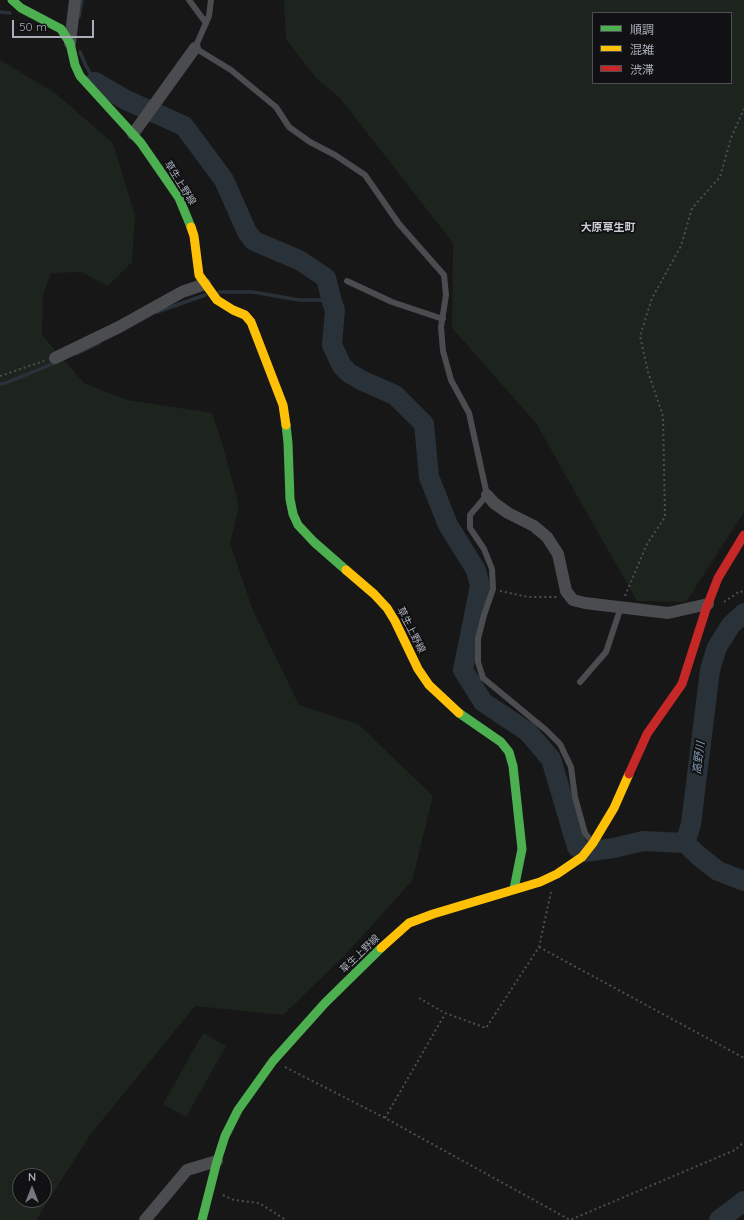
<!DOCTYPE html>
<meta charset="utf-8">
<style>
body{margin:0}
#map{position:relative;width:744px;height:1220px;overflow:hidden;background:#171717;font-family:Quicksand,"Noto Sans JP",sans-serif}
canvas{display:block}
.legend{position:absolute;left:592px;top:12px;width:140px;height:72px;box-sizing:border-box;background:#111113;border:1px solid #4d4f55;margin:0;padding:5px 7px;list-style:none;font-size:12px;color:#a8adb8}
.legend li{display:flex;align-items:center;gap:8px;height:20px}
.legend b{width:20px;border:1px solid #4d4f55}
.north{position:absolute;left:12px;top:1168px;width:40px;height:40px;box-sizing:border-box;background:#111113;border:1px solid #4d4f55;border-radius:50%;rotate:0deg;font-size:11px;font-weight:700;line-height:16px;text-align:center;color:#a8adb8}
.north::after{content:'';display:block;margin:auto;width:14px;height:18px;background:#757880;clip-path:polygon(50% 0,100% 100%,50% 72%,0 100%)}
.scale{position:absolute;left:12px;top:20px;width:82px;height:18px;box-sizing:border-box;border:2px solid #a8adb8;border-top:0;padding-left:5px;font-size:12px;line-height:14px;white-space:nowrap;color:#a8adb8;-webkit-text-stroke:3px #111113;paint-order:stroke}
</style>
<div id="map">
<canvas width="744" height="1220"></canvas>
<ul class="legend">
<li><b style="height:5px;background:#4caf50"></b>順調</li>
<li><b style="height:5px;background:#ffc107"></b>混雑</li>
<li><b style="height:5px;background:#c62828"></b>渋滞</li>
</ul>
<div class="north">N</div>
<div class="scale">50 m</div>
</div>
<script>
const g = document.querySelector('canvas').getContext('2d');
g.lineJoin = 'round';
function paint(path, color) {
  g.fillStyle = color;
  g.fill(path, 'evenodd');
}
function shape(rows) {
  const path = new Path2D();
  for (const r of rows) {
    path.moveTo(r[0], r[1]);
    for (let i = 2; i < r.length; i += 2) path.lineTo(r[i], r[i + 1]);
  }
  return path;
}
function stroke(path, color, width, dash) {
  g.strokeStyle = color;
  g.lineWidth = width;
  g.lineCap = dash ? 'butt' : 'round';
  g.setLineDash(dash || []);
  g.stroke(path);
}
function write(font, color, halo, rows, align = 'center') {
  g.font = font + ' Quicksand,"Noto Sans JP",sans-serif';
  g.lineWidth = 4;
  g.setLineDash([]);
  g.textBaseline = 'middle';
  g.strokeStyle = halo;
  g.fillStyle = color;
  for (const [text, x, y, turn = 0] of rows) {
    g.save();
    g.translate(x, y);
    g.rotate((+turn || 0) * Math.PI / 180);
    g.textAlign = isNaN(turn) ? turn : align;
    if (halo) g.strokeText(text, 0, 0);
    g.fillText(text, 0, 0);
    g.restore();
  }
}
paint(shape([
 [284,0,744,0,744,512,686,602,637,601,536,423,452,328,453,243,340,98,316,78,286,39],
 [593,13,731,13,731,83,593,83],
 [0,60,55,93,113,143,135,216,132,262,108,286,81,272,51,273,43,295,42,335,84,383,127,400,212,413,223,446,239,506,230,543,252,608,299,705,358,724,433,796,412,881,345,955,283,1015,195,1006,90,1135,36,1220,0,1220],
 [20,1176,44,1176,44,1200,20,1200],
 [203,1033,226,1046,186,1117,163,1104]
]), '#1d241e');
stroke(shape([
 [0,12,10,13],
 [79,17,82,0],
 [80,52,86,66,94,80],
 [219,292,253,292,299,300,321,300,332,302],
 [157,312,205,295],
 [76,354,99,343],
 [0,384,6,383,57,362]
]), '#2a3239', 3.5);
stroke(shape([
 [95,82,126,100,184,126,224,180,247,232,254,241,299,260,326,278,332,302,335,310,332,345,342,366,349,373,363,381,395,395,424,424,429,477,448,525,476,570,480,586,463,670,483,702,528,732,551,759,577,847,584,852,614,848,643,841,685,843],
 [685,843,691,824,710,670,717,647,731,625,744,613],
 [685,843,700,857,718,871,744,881],
 [719,1220,744,1201]
]), '#2a3239', 20);
stroke(shape([
 [0,376,44,361],
 [500,591,528,597,557,597],
 [625,596,647,544,665,517,663,416,648,372,640,336,652,298,681,246,692,208,720,177,731,138,744,109],
 [724,602,740,591,744,593],
 [539,947,744,1058],
 [419,998,445,1013,486,1028,539,947,551,892],
 [285,1067,385,1118,570,1220,735,1150,744,1142],
 [385,1118,445,1014],
 [223,1195,234,1200,259,1203,286,1220]
]), '#4d4e52', 2, [2, 3]);
stroke(shape([
 [189,0,206,23],
 [211,0,209,16,195,48,231,70,276,107,289,127,310,142,335,155,365,175,399,224,444,275,446,295,441,327,443,351,451,380,469,413,487,495,470,515,470,528,484,549,492,569,493,589,484,615,478,639,478,662,483,678,546,730,560,744,571,767,575,797,585,833,592,842],
 [347,281,392,302,443,319],
 [580,682,606,652,621,607]
]), '#4b4c50', 6);
stroke(shape([
 [70,43,75,0],
 [133,134,195,48],
 [55,358,119,327,182,292,205,284],
 [487,495,494,503,508,513,534,526,547,537,558,554,566,591,573,600,585,603,668,613,708,604],
 [145,1220,187,1170,217,1161]
]), '#4b4c50', 12);
stroke(shape([
 [12,0,21,8,61,29,70,43,75,65,80,76,141,143,179,198,191,227],
 [286,425,288,443,290,499,293,514,298,525,314,542,346,570],
 [459,713,501,742,509,752,513,766,522,849,514,889],
 [202,1220,217,1161,225,1136,238,1110,273,1061,325,1003,381,948]
]), '#4caf50', 9);
stroke(shape([
 [191,227,194,236,199,275,217,300,233,310,245,315,251,322,283,405,286,425],
 [346,570,374,594,387,608,395,621,418,669,429,685,459,713],
 [381,948,409,923,433,914,540,882,557,874,582,857,593,843,614,808,629,774]
]), '#ffc107', 9);
stroke(shape([
 [629,774,647,734,682,684,706,609,718,578,744,535]
]), '#c62828', 9);
write('10px', '#a8adb8', '#111113', [
 ["草生上野線",180,183,58],
 ["草生上野線",411,630,63],
 ["草生上野線",360,954,-44]
]);
write('bold 11px', '#c9ccd4', '#111113', [
 ["大原草生町",608,228]
]);
write('italic 11px', '#7f9bb3', '#111113', [
 ["高野川",699,758,-83]
]);
</script>
